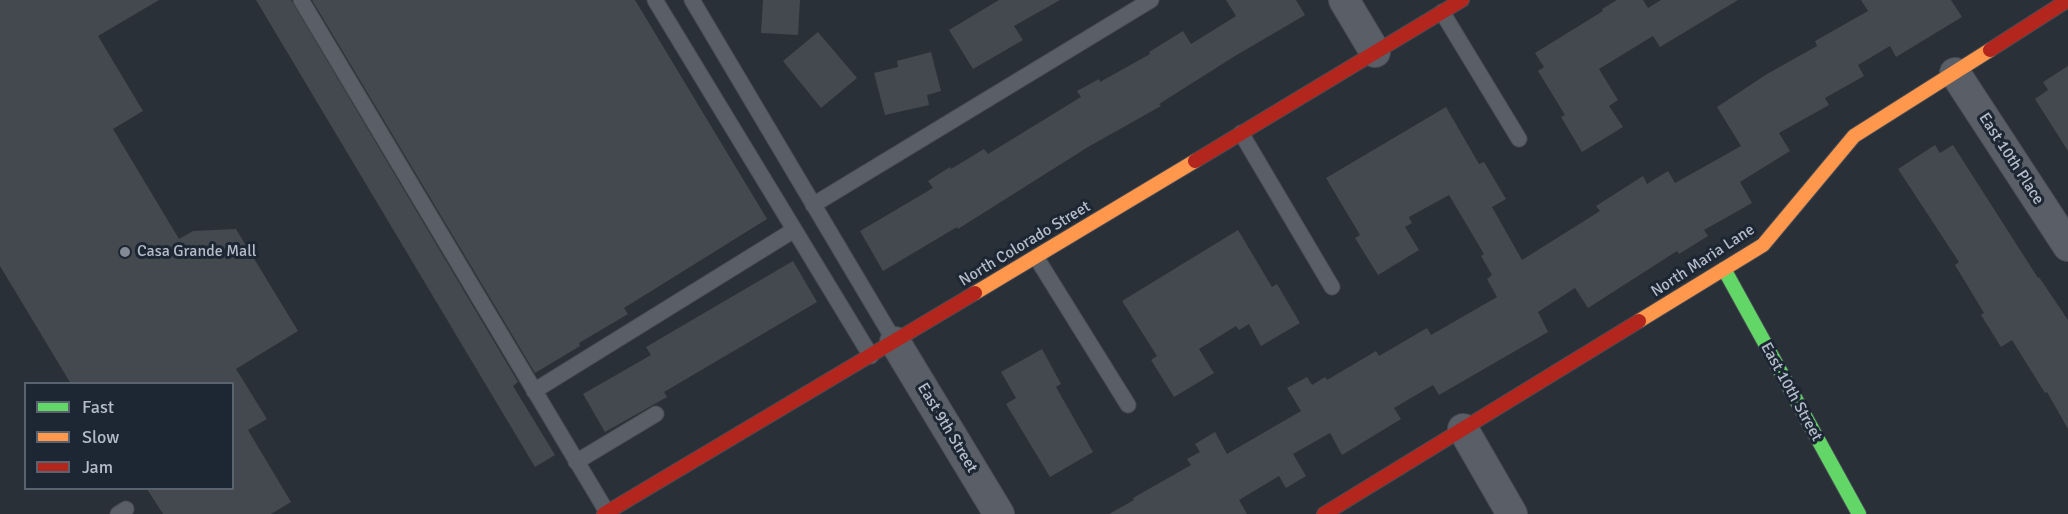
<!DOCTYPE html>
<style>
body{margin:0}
#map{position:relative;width:2068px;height:514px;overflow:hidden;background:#2a3038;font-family:Signika,sans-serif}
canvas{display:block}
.legend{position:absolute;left:24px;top:382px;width:210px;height:108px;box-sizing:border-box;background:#1d2633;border:2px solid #59626f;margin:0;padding:8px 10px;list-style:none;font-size:18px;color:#b4bcc9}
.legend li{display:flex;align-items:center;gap:12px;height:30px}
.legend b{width:30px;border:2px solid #59626f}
</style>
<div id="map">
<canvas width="2068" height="514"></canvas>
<ul class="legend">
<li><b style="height:8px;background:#63d668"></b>Fast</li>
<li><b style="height:8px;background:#ff974d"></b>Slow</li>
<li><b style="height:8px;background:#b3261e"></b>Jam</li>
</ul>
</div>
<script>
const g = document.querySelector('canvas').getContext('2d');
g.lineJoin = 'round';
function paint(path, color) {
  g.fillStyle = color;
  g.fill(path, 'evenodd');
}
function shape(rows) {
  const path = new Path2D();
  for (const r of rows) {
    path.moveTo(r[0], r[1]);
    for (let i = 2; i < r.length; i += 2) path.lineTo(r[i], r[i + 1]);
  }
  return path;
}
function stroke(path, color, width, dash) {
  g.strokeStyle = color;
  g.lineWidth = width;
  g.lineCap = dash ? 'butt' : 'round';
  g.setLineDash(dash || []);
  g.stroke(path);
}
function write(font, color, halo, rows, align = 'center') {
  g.font = font + ' Signika,sans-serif';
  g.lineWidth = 6;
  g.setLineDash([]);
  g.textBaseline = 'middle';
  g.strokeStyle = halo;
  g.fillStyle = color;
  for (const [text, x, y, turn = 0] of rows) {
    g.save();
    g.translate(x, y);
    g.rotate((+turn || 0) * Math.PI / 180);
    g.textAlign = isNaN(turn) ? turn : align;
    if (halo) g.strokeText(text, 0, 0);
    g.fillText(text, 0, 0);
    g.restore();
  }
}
paint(shape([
 [0,0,159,0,98,36,143,111,113,129,179,239,193,231,236,229,298,331,236,369,267,419,248,430,291,502,271,514,163,514,147,489,232,489,232,384,71,384,0,266],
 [256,0,291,0,518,382,513,386,555,455,535,467],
 [312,0,635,0,767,219,624,308,628,314,579,343,580,346,535,373],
 [763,0,800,0,798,35,761,33],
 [999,0,1060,0,1014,26,1023,40,973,69,949,30],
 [1226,0,1296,0,1305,15,1235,56,1159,104,1161,106,1088,147,958,229,957,227,883,271,860,231,933,188,928,181,950,167,951,169,984,149,988,154,1081,97,1077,91,1099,79,1100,82,1150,54,1149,52,1183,31,1191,44,1236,16],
 [1617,0,1643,0,1648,8,1661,0,1738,0,1660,47,1653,36,1599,69,1618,100,1609,106,1623,127,1582,152,1561,117,1565,115,1538,71,1544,67,1535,53,1603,11,1602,9],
 [1861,0,1951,0,1962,17,1896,57,1890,46,1858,65,1864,76,1825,98,1829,105,1779,133,1790,151,1740,182,1752,203,1704,230,1708,236,1679,254,1677,251,1588,308,1575,288,1538,312,1548,332,1439,395,1433,385,1394,408,1401,419,1342,455,1330,433,1293,454,1306,476,1286,488,1279,476,1239,500,1247,514,1109,514,1134,500,1133,498,1191,465,1187,459,1200,452,1195,444,1215,432,1227,454,1301,411,1287,388,1307,377,1312,385,1325,377,1327,380,1376,351,1379,356,1427,328,1431,335,1497,297,1487,279,1492,275,1481,256,1484,254,1449,195,1409,217,1412,223,1405,227,1419,250,1378,275,1355,238,1360,235,1326,178,1446,107,1479,164,1484,162,1506,199,1492,207,1522,260,1600,211,1596,206,1643,176,1647,184,1668,171,1675,183,1741,146,1717,107,1767,74,1817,46,1815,41,1868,11],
 [818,32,857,78,821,108,783,61],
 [931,52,941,91,927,95,929,105,885,115,874,73,898,67,897,61],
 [2068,66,2068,151,2035,99,2048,90,2043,82],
 [1935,145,1940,153,1953,145,2038,278,2039,277,2068,320,2068,429,2047,392,2045,393,2012,340,2001,347,1981,315,1984,313,1955,265,1959,262,1898,169],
 [1238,230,1272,287,1277,284,1300,323,1261,346,1249,324,1239,330,1236,326,1199,349,1214,373,1174,397,1151,360,1157,356,1122,301],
 [793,261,817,302,664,392,667,397,605,432,583,394,651,355,646,347],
 [1042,349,1061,384,1056,387,1093,452,1050,477,1006,404,1016,398,1001,372]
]), '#444950');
const lane = shape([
 [301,0,607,512],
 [655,0,871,356],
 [692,0,895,342],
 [1442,12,1519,139],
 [1241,133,1332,287],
 [813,205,1151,0],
 [1036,257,1128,405],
 [534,391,794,230],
 [576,462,656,414],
 [118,514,126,509]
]);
const street = shape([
 [1344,0,1375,52],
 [1955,73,2068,246],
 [895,342,999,514],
 [1463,429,1512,514]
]);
const fast = shape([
 [1724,269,1859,514]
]);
const slow = shape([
 [975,293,1195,161],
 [1639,321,1763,245,1854,136,1990,50]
]);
const jam = shape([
 [1990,50,2068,0],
 [1195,161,1462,0],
 [604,514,975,293],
 [1324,514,1639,321]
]);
stroke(lane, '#484c53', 17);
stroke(street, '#484c53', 32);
stroke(fast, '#484c53', 16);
stroke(slow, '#484c53', 16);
stroke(jam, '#484c53', 16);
stroke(lane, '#5a5e66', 15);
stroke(street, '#5a5e66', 30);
stroke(fast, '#63d668', 14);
stroke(slow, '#ff974d', 14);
stroke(jam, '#b3261e', 14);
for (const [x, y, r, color] of [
 [125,252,6,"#848b96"]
]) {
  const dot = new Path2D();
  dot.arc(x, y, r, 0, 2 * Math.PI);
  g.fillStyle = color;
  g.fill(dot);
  stroke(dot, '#1d2633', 2);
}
write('16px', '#b4bcc9', '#1d2633', [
 ["East 10th Place",2011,159,57],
 ["North Colorado Street",1025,244,-31],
 ["North Maria Lane",1703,261,-33],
 ["East 10th Street",1791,392,61],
 ["East 9th Street",947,428,59]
]);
write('16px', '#b4bcc9', '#1d2633', [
 ["Casa Grande Mall",137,252]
], 'left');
</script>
